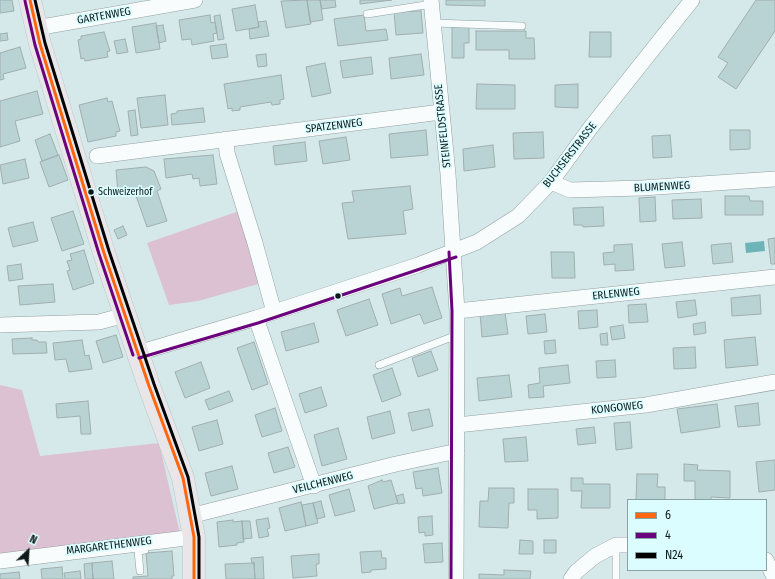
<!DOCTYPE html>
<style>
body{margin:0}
#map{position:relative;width:775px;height:579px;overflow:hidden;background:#d6e9ea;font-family:"Fira Sans Condensed",sans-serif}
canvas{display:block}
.legend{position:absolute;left:627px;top:499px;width:140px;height:72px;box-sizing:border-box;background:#dbfdff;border:1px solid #89a2a3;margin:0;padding:5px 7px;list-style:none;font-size:12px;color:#0d191a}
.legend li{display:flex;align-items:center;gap:8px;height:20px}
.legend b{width:20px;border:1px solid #89a2a3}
.north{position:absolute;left:8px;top:531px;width:40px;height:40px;-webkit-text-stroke:3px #dbfdff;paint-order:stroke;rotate:25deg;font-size:11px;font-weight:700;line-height:16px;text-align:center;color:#0d191a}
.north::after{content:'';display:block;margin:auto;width:14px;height:18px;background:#0d191a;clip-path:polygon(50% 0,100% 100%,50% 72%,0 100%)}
</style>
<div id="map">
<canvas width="775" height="579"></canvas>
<ul class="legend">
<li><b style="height:5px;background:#ff6612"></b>6</li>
<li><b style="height:5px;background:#6b007d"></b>4</li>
<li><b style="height:5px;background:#000"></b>N24</li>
</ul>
<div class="north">N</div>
</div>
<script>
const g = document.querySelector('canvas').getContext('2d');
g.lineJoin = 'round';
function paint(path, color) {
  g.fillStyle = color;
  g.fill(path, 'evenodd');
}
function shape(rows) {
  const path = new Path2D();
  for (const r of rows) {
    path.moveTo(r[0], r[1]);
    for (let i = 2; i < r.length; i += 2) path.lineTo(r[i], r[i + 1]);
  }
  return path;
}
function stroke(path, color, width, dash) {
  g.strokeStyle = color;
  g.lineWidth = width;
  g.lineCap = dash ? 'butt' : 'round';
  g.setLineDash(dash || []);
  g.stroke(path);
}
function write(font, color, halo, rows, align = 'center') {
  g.font = font + ' "Fira Sans Condensed",sans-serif';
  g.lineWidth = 3.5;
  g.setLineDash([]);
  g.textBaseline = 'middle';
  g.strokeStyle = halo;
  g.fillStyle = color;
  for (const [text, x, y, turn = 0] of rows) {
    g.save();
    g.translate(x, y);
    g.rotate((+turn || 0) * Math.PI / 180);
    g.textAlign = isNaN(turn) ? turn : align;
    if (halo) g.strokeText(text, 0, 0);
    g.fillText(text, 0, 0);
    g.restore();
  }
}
paint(shape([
 [239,211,262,283,198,301,169,305,147,243],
 [0,385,22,390,40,456,159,443,181,538,0,561]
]), '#dcc1d2');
paint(shape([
 [764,241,765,251,746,253,745,243]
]), '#6db4b8');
const building = shape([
 [0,0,12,0,14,11,0,13,0,0],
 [307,0,311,24,286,28,281,1,307,0],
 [307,0,320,0,323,20,310,22,307,0],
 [320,0,335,0,336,7,322,9,320,0],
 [360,0,392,0,360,4,360,0],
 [446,0,485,0,485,6,446,5,446,0],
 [756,0,775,0,775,31,736,89,718,77,728,63,718,57,756,0],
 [255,5,259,27,236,31,232,9,255,5],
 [421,11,423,33,396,35,394,12,421,11],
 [210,15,211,23,215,22,217,33,213,34,214,41,192,45,191,39,182,40,179,20,210,15],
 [220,15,224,39,218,40,214,16,220,15],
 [364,15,366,31,386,29,388,40,338,46,334,19,364,15],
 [266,21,269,36,250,39,249,29,259,27,258,22,266,21],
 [156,23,160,49,136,53,132,27,156,23],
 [163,25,166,41,159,43,156,26,163,25],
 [452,27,469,27,469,43,464,43,464,58,452,58,452,27],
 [476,31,526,31,526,38,534,38,535,59,509,59,509,50,476,50,476,31],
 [104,32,110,51,107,52,108,57,85,61,84,58,81,59,78,40,81,39,81,36,104,32],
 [590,32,611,32,611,57,589,57,590,32],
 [7,33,8,40,0,41,0,34,7,33],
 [125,39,128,52,117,54,114,41,125,39],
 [226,44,228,57,212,59,210,46,226,44],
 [20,47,26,68,3,74,4,79,0,80,0,53,20,47],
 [266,54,267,66,258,67,256,55,266,54],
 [421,54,424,75,391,79,389,58,421,54],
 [371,57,373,74,343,78,340,61,371,57],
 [325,63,331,93,312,97,306,67,325,63],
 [281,75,284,99,280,100,280,104,272,105,271,102,240,107,240,110,232,111,232,108,228,109,224,84,281,75],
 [477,84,515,85,515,109,476,109,477,84],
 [578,84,578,108,555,107,555,85,578,84],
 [37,91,43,114,15,121,20,141,0,147,0,101,37,91],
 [165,95,168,125,141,128,137,98,165,95],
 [107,98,108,102,112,101,120,131,116,132,116,136,88,142,79,105,107,98],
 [203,108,205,122,172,125,171,114,177,113,177,111,203,108],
 [135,110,138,135,131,136,128,111,135,110],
 [426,130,428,155,391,158,389,134,426,130],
 [730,130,750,130,750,149,730,150,730,130],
 [543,132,544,158,514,159,513,133,543,132],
 [50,134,58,155,42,161,35,140,50,134],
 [670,135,672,157,653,158,652,136,670,135],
 [346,137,350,160,323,164,319,141,346,137],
 [305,142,307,161,275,165,273,146,305,142],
 [493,145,495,167,464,171,463,149,493,145],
 [59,155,68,180,49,187,40,162,59,155],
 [213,155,217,184,200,186,199,178,193,179,192,174,166,178,164,159,213,155],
 [25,159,29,178,3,184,0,165,25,159],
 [146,167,154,171,161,189,157,191,167,221,147,227,134,190,118,192,116,170,146,167],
 [410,186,413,209,403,211,406,234,348,239,342,203,354,202,352,191,410,186],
 [725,196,749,196,750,201,763,201,763,215,725,215,725,196],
 [655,197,656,221,640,222,639,198,655,197],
 [701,199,702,218,673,219,672,200,701,199],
 [603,207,604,226,583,227,582,225,574,225,573,208,603,207],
 [73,211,84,244,62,251,51,218,73,211],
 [33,222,38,241,13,247,8,228,33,222],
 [123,226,127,235,118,239,114,230,123,226],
 [775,238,775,264,771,264,768,239,775,238],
 [682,242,685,266,665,268,662,244,682,242],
 [731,243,733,262,713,264,711,245,731,243],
 [632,244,634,270,615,271,615,264,604,265,603,253,614,252,614,245,632,244],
 [84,250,94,283,73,290,67,271,70,270,67,261,72,260,70,254,84,250],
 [551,252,574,252,575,278,552,278,551,252],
 [21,264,23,279,9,281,7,266,21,264],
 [53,284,55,302,20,305,18,286,53,284],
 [432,287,442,318,424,324,420,314,391,324,382,294,400,288,402,296,432,287],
 [760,295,761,314,732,316,731,298,760,295],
 [369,299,378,325,346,336,337,310,369,299],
 [695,300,697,315,678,318,676,302,695,300],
 [646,304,648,322,629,323,628,305,646,304],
 [597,310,598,327,579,329,578,311,597,310],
 [505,312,508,334,482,337,480,314,505,312],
 [545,314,547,332,528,334,526,316,545,314],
 [705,322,706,333,694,335,693,324,705,322],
 [314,323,319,342,286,351,281,332,314,323],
 [623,325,625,338,612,340,610,327,623,325],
 [607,333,608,345,601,345,600,334,607,333],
 [116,335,123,357,103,363,96,341,116,335],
 [755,337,758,365,726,368,724,340,755,337],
 [32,338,32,340,37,340,38,342,46,342,47,353,13,354,12,339,32,338],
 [82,340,85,356,89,355,92,369,69,372,66,359,55,360,53,343,82,340],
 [555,340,556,353,545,354,544,341,555,340],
 [254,342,268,384,252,390,237,348,254,342],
 [695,347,696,368,674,369,673,348,695,347],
 [431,351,438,370,418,377,412,358,431,351],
 [615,360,616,377,597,378,596,361,615,360],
 [201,362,210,388,185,398,175,372,201,362],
 [568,365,570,383,543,386,544,397,529,398,528,385,540,383,539,368,568,365],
 [392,368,401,395,382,402,373,375,392,368],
 [509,375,512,397,479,401,477,378,509,375],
 [321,387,327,406,305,413,299,394,321,387],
 [229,391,233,401,209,410,205,400,229,391],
 [88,401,91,434,81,434,80,416,57,418,56,404,88,401],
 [758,403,760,425,738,427,735,406,758,403],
 [717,404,720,427,681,433,677,409,717,404],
 [275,408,282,431,262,437,255,415,275,408],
 [429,409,433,426,412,431,408,413,429,409],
 [390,411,395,433,372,439,367,417,390,411],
 [217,420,223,444,199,451,192,427,217,420],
 [630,422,632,448,616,450,614,423,630,422],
 [594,427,596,443,578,445,576,429,594,427],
 [338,428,347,459,322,466,314,435,338,428],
 [526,437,528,461,505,462,503,439,526,437],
 [288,447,295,467,274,473,268,453,288,447],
 [775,460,775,490,759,492,756,462,775,460],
 [684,464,698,465,697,470,730,471,730,498,711,497,711,500,695,500,695,481,684,481,684,464],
 [232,466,238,489,211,496,205,473,232,466],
 [438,468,442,493,423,496,422,488,416,489,413,472,438,468],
 [637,474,658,474,657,487,665,487,665,500,636,500,637,474],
 [571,478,583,478,583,484,610,484,610,508,581,508,582,491,571,491,571,478],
 [382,480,383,482,391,480,398,503,374,509,368,486,382,480],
 [489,488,514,488,514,503,509,503,508,528,479,527,480,501,488,501,489,488],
 [349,489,355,511,335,516,329,495,349,489],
 [528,489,558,489,558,518,537,519,537,510,528,510,528,489],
 [403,494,405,503,398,504,396,496,403,494],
 [321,501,325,517,317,519,313,503,321,501],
 [301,502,306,526,285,531,279,508,301,502],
 [313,503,318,523,306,526,302,505,313,503],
 [432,516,433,535,425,536,425,532,419,533,418,517,432,516],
 [268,518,270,528,267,529,269,536,259,538,256,520,268,518],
 [233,520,233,522,242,521,244,542,237,543,237,545,219,547,217,522,233,520],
 [242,521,250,521,252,538,243,539,242,521],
 [520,540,533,541,533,554,519,554,520,540],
 [544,540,556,540,556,553,544,553,544,540],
 [442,543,443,562,425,563,423,544,442,543],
 [172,551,174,576,172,576,172,579,133,579,133,577,148,576,146,553,172,551],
 [381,551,382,558,386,558,386,569,371,570,371,572,362,573,360,552,381,551],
 [319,554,319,564,316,564,317,576,293,578,291,556,319,554],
 [263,557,264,579,255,579,254,563,252,563,251,558,263,557],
 [112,561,114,579,93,579,92,563,112,561],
 [92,563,93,579,85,579,84,564,92,563],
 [254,563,255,579,226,579,225,564,254,563],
 [62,567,63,579,42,579,41,569,62,567],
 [504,570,531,571,530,579,479,579,479,574,504,575,504,570],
 [80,571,81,579,65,579,64,573,80,571],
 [19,572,20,579,0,579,0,574,19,572]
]);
paint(building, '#b9d3d5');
stroke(building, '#a0aeaf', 1);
const lane = shape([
 [367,14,432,4],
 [434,23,522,26],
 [379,365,457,335],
 [140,571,138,551,145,550],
 [616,579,616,545]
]);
const street = shape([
 [431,0,448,174,457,311,456,579],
 [36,28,195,0],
 [226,139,227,153,255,243,274,312],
 [97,156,441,112],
 [551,182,570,190,642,188,775,179],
 [457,311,775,277],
 [256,318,314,486],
 [0,325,99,322,125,315],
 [138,353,256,318,418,265,477,242,518,216,551,182,591,127,692,0],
 [457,425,646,405,775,382],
 [190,516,396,464,448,453,457,453],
 [766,560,775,579],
 [0,561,194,537],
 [571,579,576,572,595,556,616,545,628,545]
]);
const primary = shape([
 [30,0,40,44,104,253,149,386,183,478,194,537,194,579]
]);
stroke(lane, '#919fa0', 8);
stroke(street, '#919fa0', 16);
stroke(primary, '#bcc5c6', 23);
stroke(lane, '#f9fcfc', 7);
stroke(street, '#f9fcfc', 15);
stroke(primary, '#e9e6e9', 22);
stroke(shape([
 [30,0,40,44,104,253,149,386,183,478,194,537,194,579]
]), '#ff6612', 3);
stroke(shape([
 [25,1,35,45,99,254,133,355],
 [449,252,452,311,451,579],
 [139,358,258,323,456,257]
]), '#6b007d', 3);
stroke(shape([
 [35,0,45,43,109,251,154,384,188,477,199,537,199,579]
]), '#000', 3);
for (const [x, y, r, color] of [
 [91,192,3.5,"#0d191a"],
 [338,296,3.5,"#0d191a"]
]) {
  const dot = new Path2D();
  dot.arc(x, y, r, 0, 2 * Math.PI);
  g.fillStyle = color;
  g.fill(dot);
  stroke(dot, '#dbfdff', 1.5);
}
write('10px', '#0d191a', '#dbfdff', [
 ["Schweizerhof",98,192]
], 'left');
write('11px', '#0d191a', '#dbfdff', [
 ["GARTENWEG",104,16,-10],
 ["SPATZENWEG",334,126,-7],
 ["STEINFELDSTRASSE",443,126,-96],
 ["BUCHSERSTRASSE",570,155,-52],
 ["BLUMENWEG",662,187,-3],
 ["ERLENWEG",616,294,-6],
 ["KONGOWEG",617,408,-6],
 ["VEILCHENWEG",323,483,-14],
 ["MARGARETHENWEG",109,546,-7]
]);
</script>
